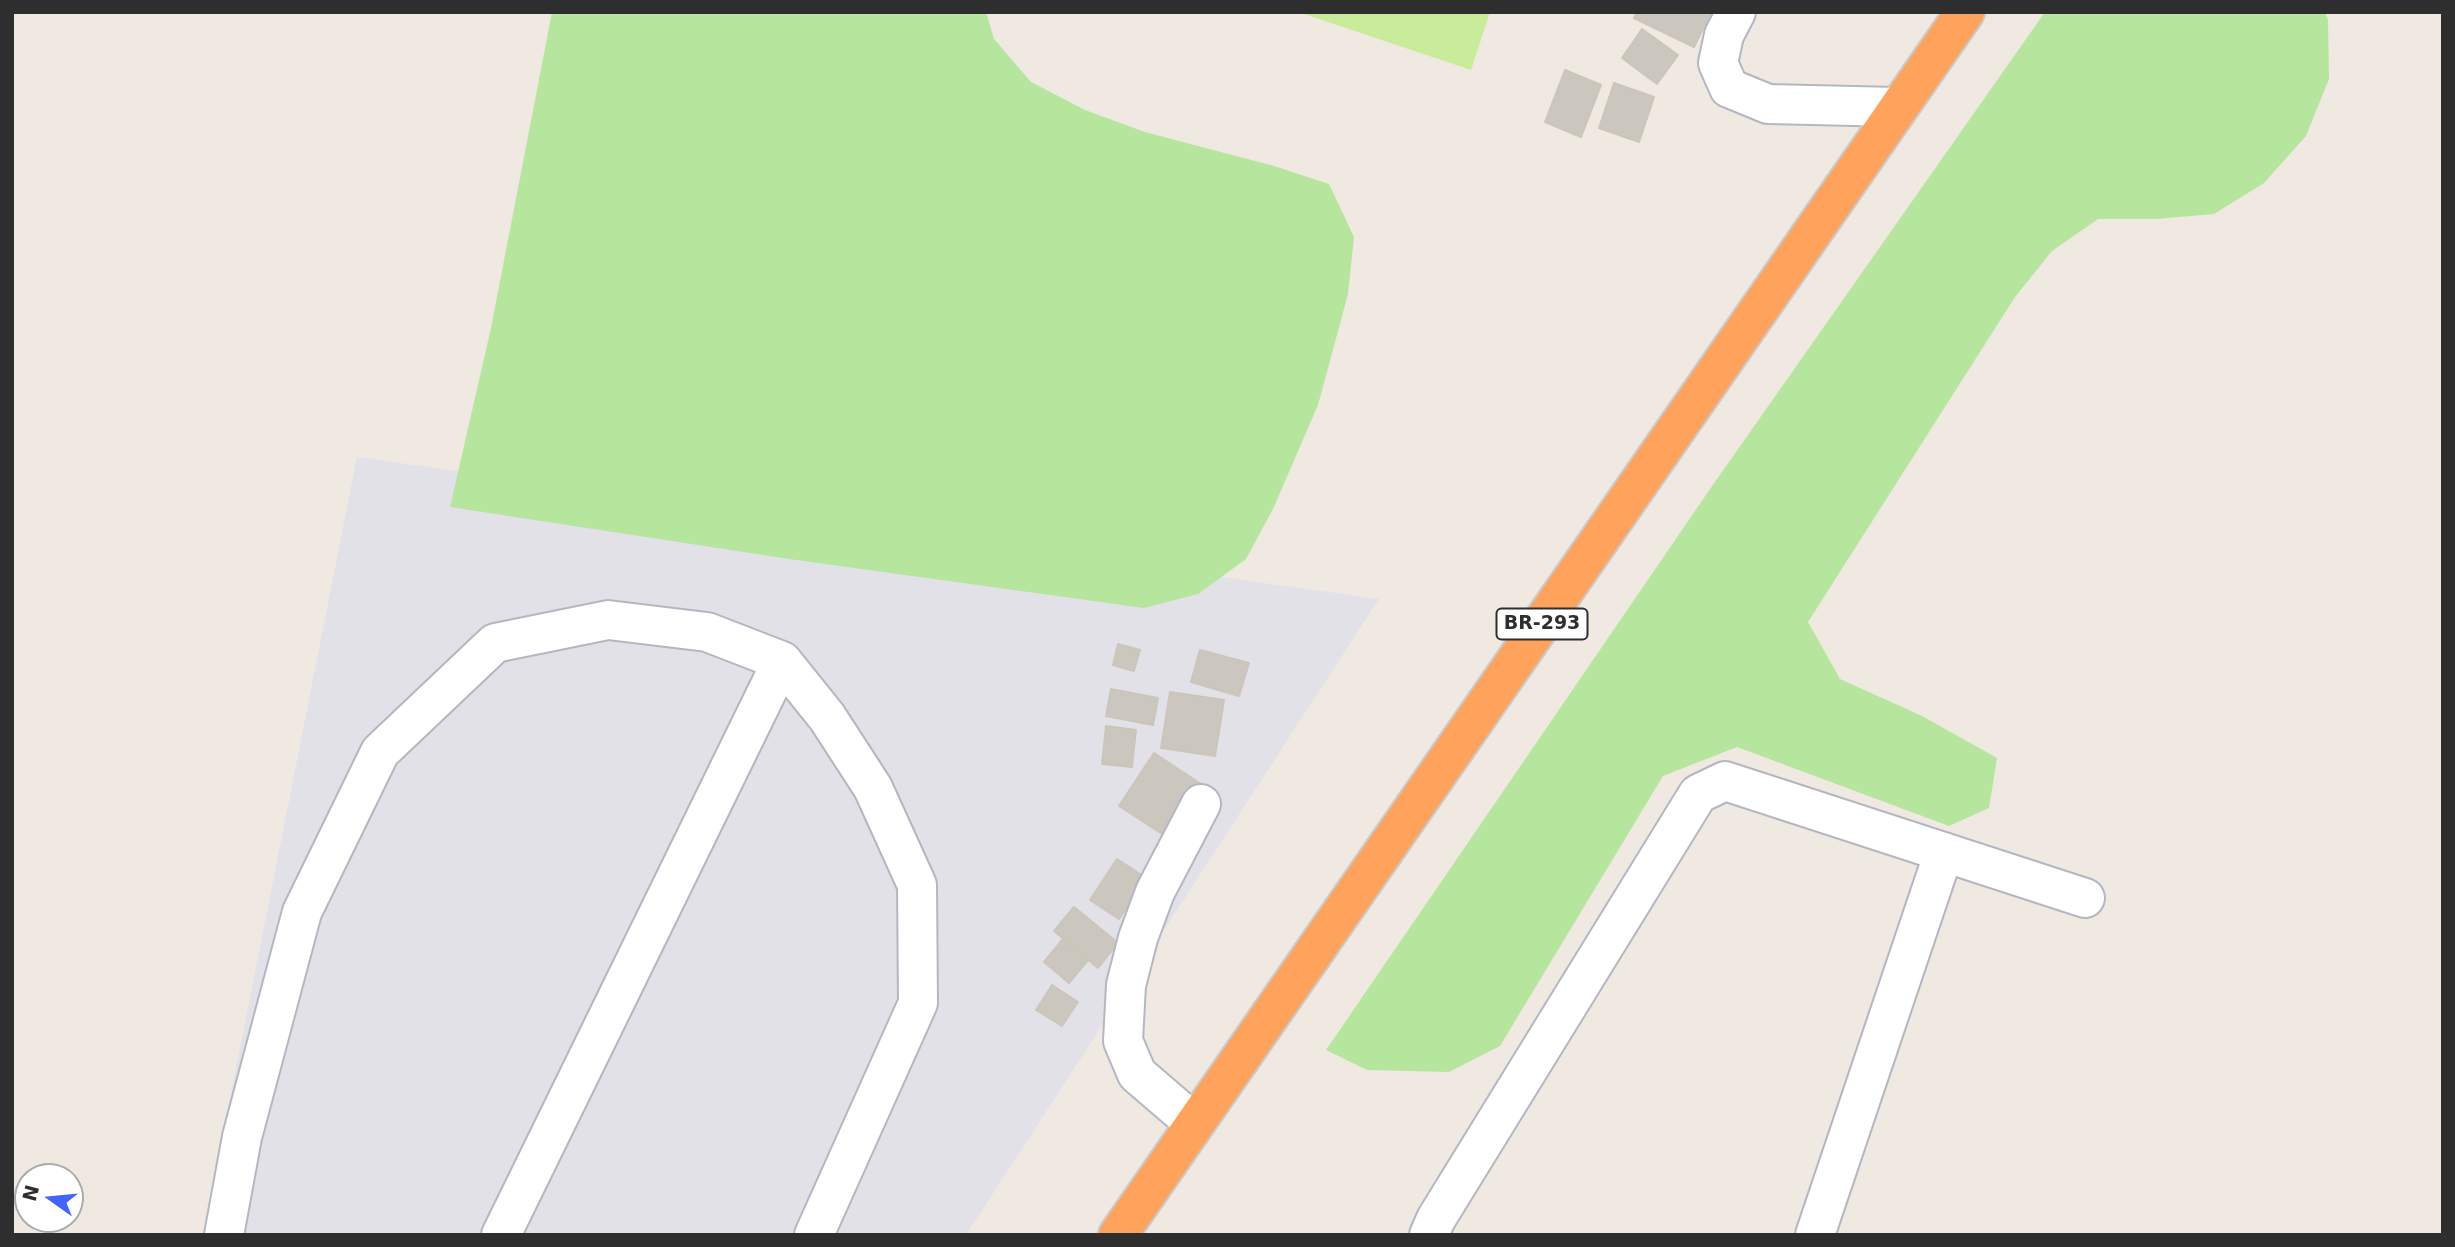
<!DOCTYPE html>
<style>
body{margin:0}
#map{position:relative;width:2455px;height:1247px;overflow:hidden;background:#efe9e1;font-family:"DejaVu Sans",sans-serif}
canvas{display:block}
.frame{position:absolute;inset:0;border:14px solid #2e2e2e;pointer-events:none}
.north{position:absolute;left:14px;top:1163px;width:70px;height:70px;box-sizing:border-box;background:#fff;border:2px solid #ababab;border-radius:50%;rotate:285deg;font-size:19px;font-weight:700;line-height:28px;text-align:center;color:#2e2e2e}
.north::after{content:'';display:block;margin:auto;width:24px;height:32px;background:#4264fb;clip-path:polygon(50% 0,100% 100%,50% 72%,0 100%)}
</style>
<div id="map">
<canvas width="2455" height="1247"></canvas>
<div class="frame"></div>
<div class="north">N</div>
</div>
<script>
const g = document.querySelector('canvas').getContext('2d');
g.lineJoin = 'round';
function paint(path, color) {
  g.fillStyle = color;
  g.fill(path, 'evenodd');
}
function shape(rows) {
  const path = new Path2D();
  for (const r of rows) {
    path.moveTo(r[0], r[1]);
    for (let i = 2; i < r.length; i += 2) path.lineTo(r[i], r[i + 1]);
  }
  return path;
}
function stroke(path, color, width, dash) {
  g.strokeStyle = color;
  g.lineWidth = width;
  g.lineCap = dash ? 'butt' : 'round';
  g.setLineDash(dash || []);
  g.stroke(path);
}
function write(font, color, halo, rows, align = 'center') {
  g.font = font + ' "DejaVu Sans",sans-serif';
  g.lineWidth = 5;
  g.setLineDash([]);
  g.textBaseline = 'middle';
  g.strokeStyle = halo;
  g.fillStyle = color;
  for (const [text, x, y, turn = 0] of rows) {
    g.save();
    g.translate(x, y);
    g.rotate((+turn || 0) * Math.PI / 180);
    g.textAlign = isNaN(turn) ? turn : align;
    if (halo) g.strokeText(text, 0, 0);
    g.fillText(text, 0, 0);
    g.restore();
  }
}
paint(shape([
 [357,457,1379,599,966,1235,203,1235]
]), '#e3e1e8');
paint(shape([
 [552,12,986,12,994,39,1031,82,1085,110,1145,132,1274,166,1329,184,1354,237,1348,294,1318,405,1273,509,1246,559,1198,594,1144,608,789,559,450,507,491,328],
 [2045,12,2325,12,2328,20,2329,79,2306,136,2264,183,2214,214,2156,219,2098,219,2052,251,2015,297,1808,622,1840,679,1922,716,1997,758,1989,808,1949,826,1737,747,1663,776,1500,1046,1449,1072,1367,1070,1326,1050,1710,489]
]), '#b6e59e');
paint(shape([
 [1298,12,1490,12,1471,70]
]), '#c9ec9a');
const building = shape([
 [1637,12,1711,12,1694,47,1634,18,1637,12],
 [1642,29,1678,55,1657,84,1622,58,1642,29],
 [1565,70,1601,85,1581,137,1545,122,1565,70],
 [1614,83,1654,97,1639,142,1599,128,1614,83],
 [1118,644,1140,650,1134,671,1113,665,1118,644],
 [1200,650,1249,663,1239,696,1191,682,1200,650],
 [1111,689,1158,698,1153,725,1106,716,1111,689],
 [1170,692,1224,700,1215,756,1161,748,1170,692],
 [1106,726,1136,730,1132,767,1102,764,1106,726],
 [1154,753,1204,786,1170,839,1119,806,1154,753],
 [1117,859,1146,878,1119,919,1090,900,1117,859],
 [1074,907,1118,943,1098,968,1054,931,1074,907],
 [1063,939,1088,960,1069,983,1044,962,1063,939],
 [1052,985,1078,1002,1062,1026,1036,1010,1052,985]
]);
paint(building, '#cbc7bf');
stroke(building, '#cbc5ba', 2);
const minor = shape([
 [1736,12,1724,35,1718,63,1729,88,1768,104,1897,107],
 [1194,1123,1137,1074,1123,1041,1126,985,1138,938,1155,892,1201,804],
 [224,1235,242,1137,302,912,380,752,495,643,608,620,707,632,782,661,827,717,873,788,917,885,918,1003,814,1235],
 [501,1235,782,661],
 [1429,1235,1436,1219,1698,794,1725,781,2085,898],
 [1815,1235,1944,852]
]);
const highway = shape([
 [1118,1235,1965,12]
]);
stroke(minor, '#b4b7c1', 42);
stroke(highway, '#c9c9c9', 42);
stroke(minor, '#fff', 38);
stroke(highway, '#ffa35c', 38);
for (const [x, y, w] of [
 [1542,624,91]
]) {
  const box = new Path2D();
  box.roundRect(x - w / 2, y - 15.5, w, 31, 5);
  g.fillStyle = '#fff';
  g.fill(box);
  stroke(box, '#2e2e2e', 2);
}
write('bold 19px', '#2e2e2e', null, [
 ["BR-293",1542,624]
]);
</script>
